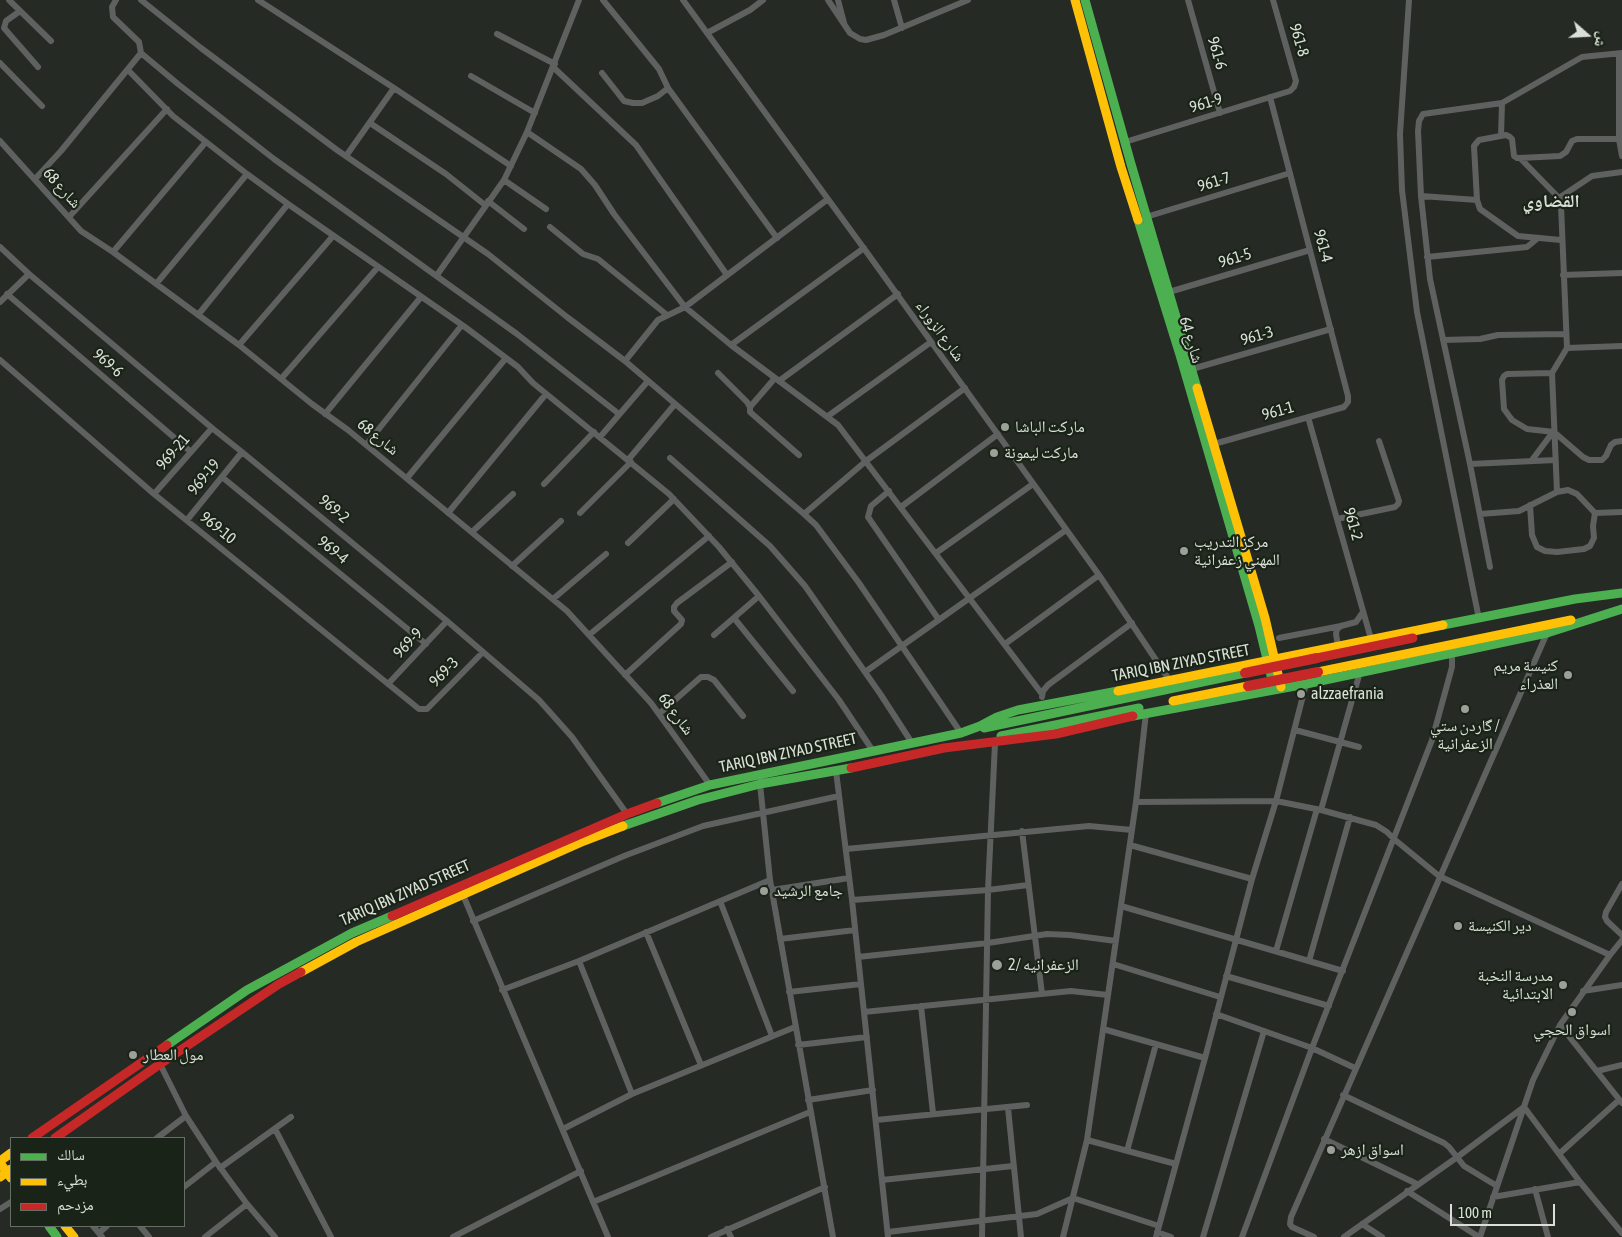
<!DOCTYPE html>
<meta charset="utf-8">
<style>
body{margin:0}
#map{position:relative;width:1622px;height:1237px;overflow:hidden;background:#252a24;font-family:"Asap Condensed","Noto Naskh Arabic",sans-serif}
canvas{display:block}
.legend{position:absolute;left:10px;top:1137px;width:175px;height:90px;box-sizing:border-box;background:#1a2317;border:1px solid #676f64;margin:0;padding:6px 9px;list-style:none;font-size:15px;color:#dae0d8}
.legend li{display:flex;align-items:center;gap:10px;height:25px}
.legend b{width:25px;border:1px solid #676f64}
.north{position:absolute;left:1562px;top:10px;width:50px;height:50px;-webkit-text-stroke:4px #1a2317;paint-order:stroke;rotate:109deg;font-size:14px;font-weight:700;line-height:20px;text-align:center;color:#dae0d8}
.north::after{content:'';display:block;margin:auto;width:18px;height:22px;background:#dae0d8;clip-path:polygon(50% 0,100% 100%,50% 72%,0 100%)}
.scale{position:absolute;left:1450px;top:1204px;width:105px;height:22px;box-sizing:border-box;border:2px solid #dae0d8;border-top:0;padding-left:6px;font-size:15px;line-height:18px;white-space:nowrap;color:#dae0d8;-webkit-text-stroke:4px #1a2317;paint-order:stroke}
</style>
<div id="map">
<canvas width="1622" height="1237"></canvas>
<ul class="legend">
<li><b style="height:6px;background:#4caf50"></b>سالك</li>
<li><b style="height:6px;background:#ffc107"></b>بطيء</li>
<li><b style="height:6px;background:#c62828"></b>مزدحم</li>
</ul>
<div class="north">ش</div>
<div class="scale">100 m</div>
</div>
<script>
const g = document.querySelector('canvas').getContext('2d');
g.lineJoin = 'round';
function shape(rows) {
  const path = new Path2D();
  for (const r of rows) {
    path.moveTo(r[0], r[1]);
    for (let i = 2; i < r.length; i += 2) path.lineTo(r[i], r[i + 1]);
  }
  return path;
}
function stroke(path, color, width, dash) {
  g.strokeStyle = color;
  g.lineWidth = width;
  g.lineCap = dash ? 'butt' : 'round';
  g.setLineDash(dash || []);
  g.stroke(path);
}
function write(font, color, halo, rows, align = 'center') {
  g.font = font + ' "Asap Condensed","Noto Naskh Arabic",sans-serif';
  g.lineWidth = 4.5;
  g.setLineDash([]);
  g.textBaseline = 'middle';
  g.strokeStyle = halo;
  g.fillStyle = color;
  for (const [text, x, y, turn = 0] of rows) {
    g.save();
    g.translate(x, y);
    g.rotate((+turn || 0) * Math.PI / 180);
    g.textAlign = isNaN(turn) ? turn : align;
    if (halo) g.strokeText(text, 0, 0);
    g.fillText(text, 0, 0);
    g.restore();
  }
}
stroke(shape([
 [9,0,51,41],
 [116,0,112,7,113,17,139,42,141,53,178,84,274,159,517,334,619,414],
 [141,0,201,48,337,150,488,254,567,317,625,361,804,514,816,525,859,583,961,733],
 [258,0,394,88,511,166],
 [603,0,659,69,668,88,777,238],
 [683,0,868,254,1099,575,1170,681],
 [828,0,850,33,860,39,866,40,884,35,968,0],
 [838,0,844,23],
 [894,0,902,28],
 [1188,0,1220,113],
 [1409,0,1400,134,1402,190,1417,312,1479,619],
 [20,11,6,21,4,28,38,67],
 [707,33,750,10,763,0],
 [497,34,555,64],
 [1619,54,1619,139,1622,156],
 [0,63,42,106],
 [553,67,636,145,727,275],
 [128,70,173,116,247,174],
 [602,73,624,101,633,103,642,103,658,96,668,88],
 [471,76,535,113],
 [370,123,446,174,485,205],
 [527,132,581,169,595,185,614,214,685,307,731,345,838,425,1042,694],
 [1501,136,1502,103],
 [0,141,81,231,113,252,239,345,312,404,348,430,567,611,651,703,710,785],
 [1125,142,1290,91,1294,87,1296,81,1273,0],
 [346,156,394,88],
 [1520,158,1559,198,1561,205,1567,348,1552,373,1557,492],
 [35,179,61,151,141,53],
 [504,180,546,209],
 [1421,196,1477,200,1480,209,1518,236,1561,240],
 [1559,198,1592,176,1622,172],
 [1477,200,1474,146,1479,140,1506,135,1510,137,1512,139,1514,156,1517,158,1520,158,1560,156,1566,152,1572,141,1577,139,1619,139],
 [488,201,524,229],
 [69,217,167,109],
 [1146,217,1290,173],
 [550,227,583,254,598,259,667,315],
 [0,247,29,274,212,428,242,452,447,621,539,700,572,737,627,814],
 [113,252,205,143],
 [1427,257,1527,247,1538,238],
 [437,275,504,180,527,132,579,0],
 [1563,275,1622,273],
 [156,284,247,174,288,204],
 [1169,292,1310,250],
 [7,294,191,452],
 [0,302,29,274],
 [198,315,288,204,465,327,518,367,533,383,669,494,719,547,759,596,839,700,873,751],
 [1443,340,1480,339,1498,335,1566,334],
 [239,345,333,236],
 [731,345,864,248],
 [1567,348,1622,346],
 [0,360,154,494,419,709,427,709,483,652],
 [625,361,658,320,685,307,828,199],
 [1192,369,1331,329],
 [718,373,747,402,750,407,750,412,799,455],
 [1552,373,1507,374,1504,376,1502,380,1504,409,1512,420,1527,429,1554,432,1583,457,1589,460,1602,460,1606,456,1611,445,1615,442,1622,441],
 [281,379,378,267],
 [779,381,898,294],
 [750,407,775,378],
 [325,414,421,297],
 [828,416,931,342],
 [1308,417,1371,639],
 [600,437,648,381],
 [1214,444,1344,407,1348,402,1348,396,1270,97],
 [366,445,462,325],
 [670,458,770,546,805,586,881,695,912,743],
 [628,460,675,404],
 [1532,460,1553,432],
 [1470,464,1555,460],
 [222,477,426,644],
 [407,478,506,358],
 [544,484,594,432],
 [889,491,871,506,868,517,939,620],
 [154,494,212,428],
 [1530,505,1532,535,1537,547,1545,551,1557,552,1584,549,1590,546,1594,538,1593,526,1595,513],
 [901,507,998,434],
 [448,513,546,394],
 [580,513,631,462],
 [804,514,866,461,965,388],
 [1480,514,1519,511,1557,492,1568,490,1577,494,1595,513,1622,512],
 [1337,519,1395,507,1398,504,1399,501,1379,441],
 [187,520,242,452],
 [472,532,513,494],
 [628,543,674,499],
 [936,553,1033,484],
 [512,566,561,521],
 [1490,567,1470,464,1430,279,1421,196,1418,131,1419,121,1423,114,1502,103,1582,57,1622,53],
 [553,599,606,554],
 [734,618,793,691],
 [589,635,709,536],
 [714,635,759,596],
 [1279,638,1341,626,1356,622,1363,612],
 [1005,644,1099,575],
 [1338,646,1336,634,1337,629,1341,626],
 [865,672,1066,530],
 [625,675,681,624,682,620,674,611,674,607,677,603,732,562],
 [388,684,447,621],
 [1042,697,1043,691,1048,685,1132,623],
 [659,714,701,677,708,677,714,680,743,716],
 [1295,730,1359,747],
 [836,771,852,900,888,1237],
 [760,784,770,880,833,1237],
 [1136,802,1276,801,1321,810,1376,825,1387,832,1394,839,1439,876,1610,955],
 [1321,810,1360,672],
 [1022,831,1042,994],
 [1130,845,1252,879],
 [846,849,1089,826,1132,830],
 [1622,884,1606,912,1605,917,1607,921,1622,935],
 [772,890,849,878],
 [463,895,608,1237],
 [852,900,988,890,1028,885],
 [720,901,772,1036],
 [1121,906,1343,971],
 [473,921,624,856,703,826,839,796],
 [646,932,701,1065],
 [780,939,855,930],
 [1276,951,1317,809],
 [858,957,988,943,1047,934,1070,935,1116,941],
 [579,961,632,1094],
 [1309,961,1350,817],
 [1113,964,1220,997],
 [1226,976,1329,1006],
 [502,990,579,961,770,880],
 [1583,991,1622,985],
 [789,992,861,984],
 [921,1006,933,1113],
 [864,1012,1071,991,1108,995],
 [1216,1014,1312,1048,1355,1068],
 [1560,1025,1622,1103],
 [1103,1029,1205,1058],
 [798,1045,867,1037],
 [160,1064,186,1116,216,1162,247,1204,275,1237],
 [1597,1071,1622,1065],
 [1343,1095,1444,1143,1449,1147,1464,1166,1497,1186],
 [808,1100,873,1090],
 [1008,1108,1021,1237],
 [876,1120,1027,1105],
 [275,1129,331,1237],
 [563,1129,632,1094,795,1027],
 [157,1138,186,1116],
 [1324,1139,1417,1184],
 [1087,1140,1176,1164],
 [1127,1151,1156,1044],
 [1559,1154,1619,1100],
 [220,1168,291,1117],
 [882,1180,1013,1166],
 [184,1187,216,1162],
 [1535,1189,1548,1237],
 [1407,1191,1479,1237],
 [1493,1197,1580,1182],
 [593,1202,810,1112],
 [0,1209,11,1202],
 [1362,1224,1382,1237],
 [93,1226,102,1237],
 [140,1226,149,1237],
 [727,1229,731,1237],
 [888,1232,1037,1214,1073,1198,1159,1226],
 [1157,1232,1171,1237],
 [99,1233,107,1226],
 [205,1237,247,1204],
 [453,1237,581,1171],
 [711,1237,825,1187],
 [982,1237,988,890,995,743],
 [1063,1237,1087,1140,1136,802,1146,713],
 [1156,1237,1205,1058,1252,879,1276,801,1306,684],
 [1203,1237,1264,1031],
 [1242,1237,1312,1048,1432,740,1452,667,1452,653],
 [1314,1237,1292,1227,1290,1224,1291,1217,1547,633],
 [1344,1237,1456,1158,1524,1107,1580,1182,1622,1233],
 [1480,1237,1533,1080,1560,1025,1610,955,1622,940]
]), '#5f6160', 6);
stroke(shape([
 [1085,0,1131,164,1197,388],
 [1138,220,1180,355,1259,626,1274,688],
 [1443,625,1575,599,1622,593],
 [1133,716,1306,684,1547,633,1622,609],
 [984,728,1245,673],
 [1001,736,1139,708],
 [657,803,710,785,961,733,980,726,997,717,1018,710,1118,691],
 [623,826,698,800,760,784,851,768],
 [167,1045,247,990,352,933,392,916],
 [49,1226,57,1237]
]), '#4caf50', 9);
stroke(shape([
 [1075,0,1121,167,1138,220],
 [1197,388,1265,618,1281,687],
 [1318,672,1571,620],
 [1118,691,1443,625],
 [1173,701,1248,686],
 [301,972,356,942,584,841,623,826],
 [0,1161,11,1153],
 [0,1163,11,1178],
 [0,1177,11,1169],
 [65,1226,74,1237]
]), '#ffc107', 9);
stroke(shape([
 [1317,658,1413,638],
 [851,768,944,748,1056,734,1133,716],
 [392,916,627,814,657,803],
 [32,1138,167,1045],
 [55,1138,160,1064,279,984,301,972]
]), '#c62828', 9);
stroke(shape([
 [1245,673,1317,658],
 [1248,686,1318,672]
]), '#c62828', 10);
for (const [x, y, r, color] of [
 [1005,427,5,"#9ba099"],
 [994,453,5,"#9ba099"],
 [1184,551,5,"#9ba099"],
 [1568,675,5,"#9ba099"],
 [1301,694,5,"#9ba099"],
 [1465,709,5,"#9ba099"],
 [764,891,5,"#9ba099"],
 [1458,926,5,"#9ba099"],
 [997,965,6,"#9ba099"],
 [1563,985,5,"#9ba099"],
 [1572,1012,5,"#9ba099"],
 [133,1055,5,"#9ba099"],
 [1331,1150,5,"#9ba099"]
]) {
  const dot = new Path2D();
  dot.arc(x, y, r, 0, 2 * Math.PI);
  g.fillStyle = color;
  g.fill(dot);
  stroke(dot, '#1a2317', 2);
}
write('16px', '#dae0d8', '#1a2317', [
 ["961-8",1299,40,74],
 ["961-6",1217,53,74],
 ["961-9",1206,103,-17],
 ["961-7",1214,182,-17],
 ["شارع 68",62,188,48],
 ["961-4",1323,246,75],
 ["961-5",1235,258,-17],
 ["شارع الزوراء",940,331,54],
 ["961-3",1257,336,-16],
 ["شارع 64",1191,340,73],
 ["969-6",108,363,41],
 ["961-1",1278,411,-16],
 ["شارع 68",378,437,39],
 ["969-21",173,452,-49],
 ["969-19",204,477,-51],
 ["969-2",334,509,40],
 ["961-2",1353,524,74],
 ["969-10",218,528,39],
 ["969-4",333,550,39],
 ["969-9",408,643,-47],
 ["TARIQ IBN ZIYAD STREET",1181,663,-11],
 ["969-3",444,672,-46],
 ["شارع 68",676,714,53],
 ["TARIQ IBN ZIYAD STREET",788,753,-12],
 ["TARIQ IBN ZIYAD STREET",405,893,-24]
]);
write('16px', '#dae0d8', '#1a2317', [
 ["ماركت الباشا",1015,427],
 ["ماركت ليمونة",1004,453],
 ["مركز التدريب",1194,542],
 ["المهني زعفرانية",1194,560],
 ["كنيسة مريم",1558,666,"right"],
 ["العذراء",1558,684,"right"],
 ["alzzaefrania",1311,694],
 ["گاردن ستي /",1465,726,"center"],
 ["الزعفرانية",1465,744,"center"],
 ["جامع الرشيد",774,891],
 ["دير الكنيسة",1468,926],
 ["الزعفرانيه /2",1008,965],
 ["مدرسة النخبة",1553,976,"right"],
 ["الابتدائية",1553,994,"right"],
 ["اسواق الحجي",1572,1030,"center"],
 ["مول العطار",143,1055],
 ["اسواق ازهر",1341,1150]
], 'left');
write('bold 18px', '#dae0d8', '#1a2317', [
 ["القضاوي",1551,201]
]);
</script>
